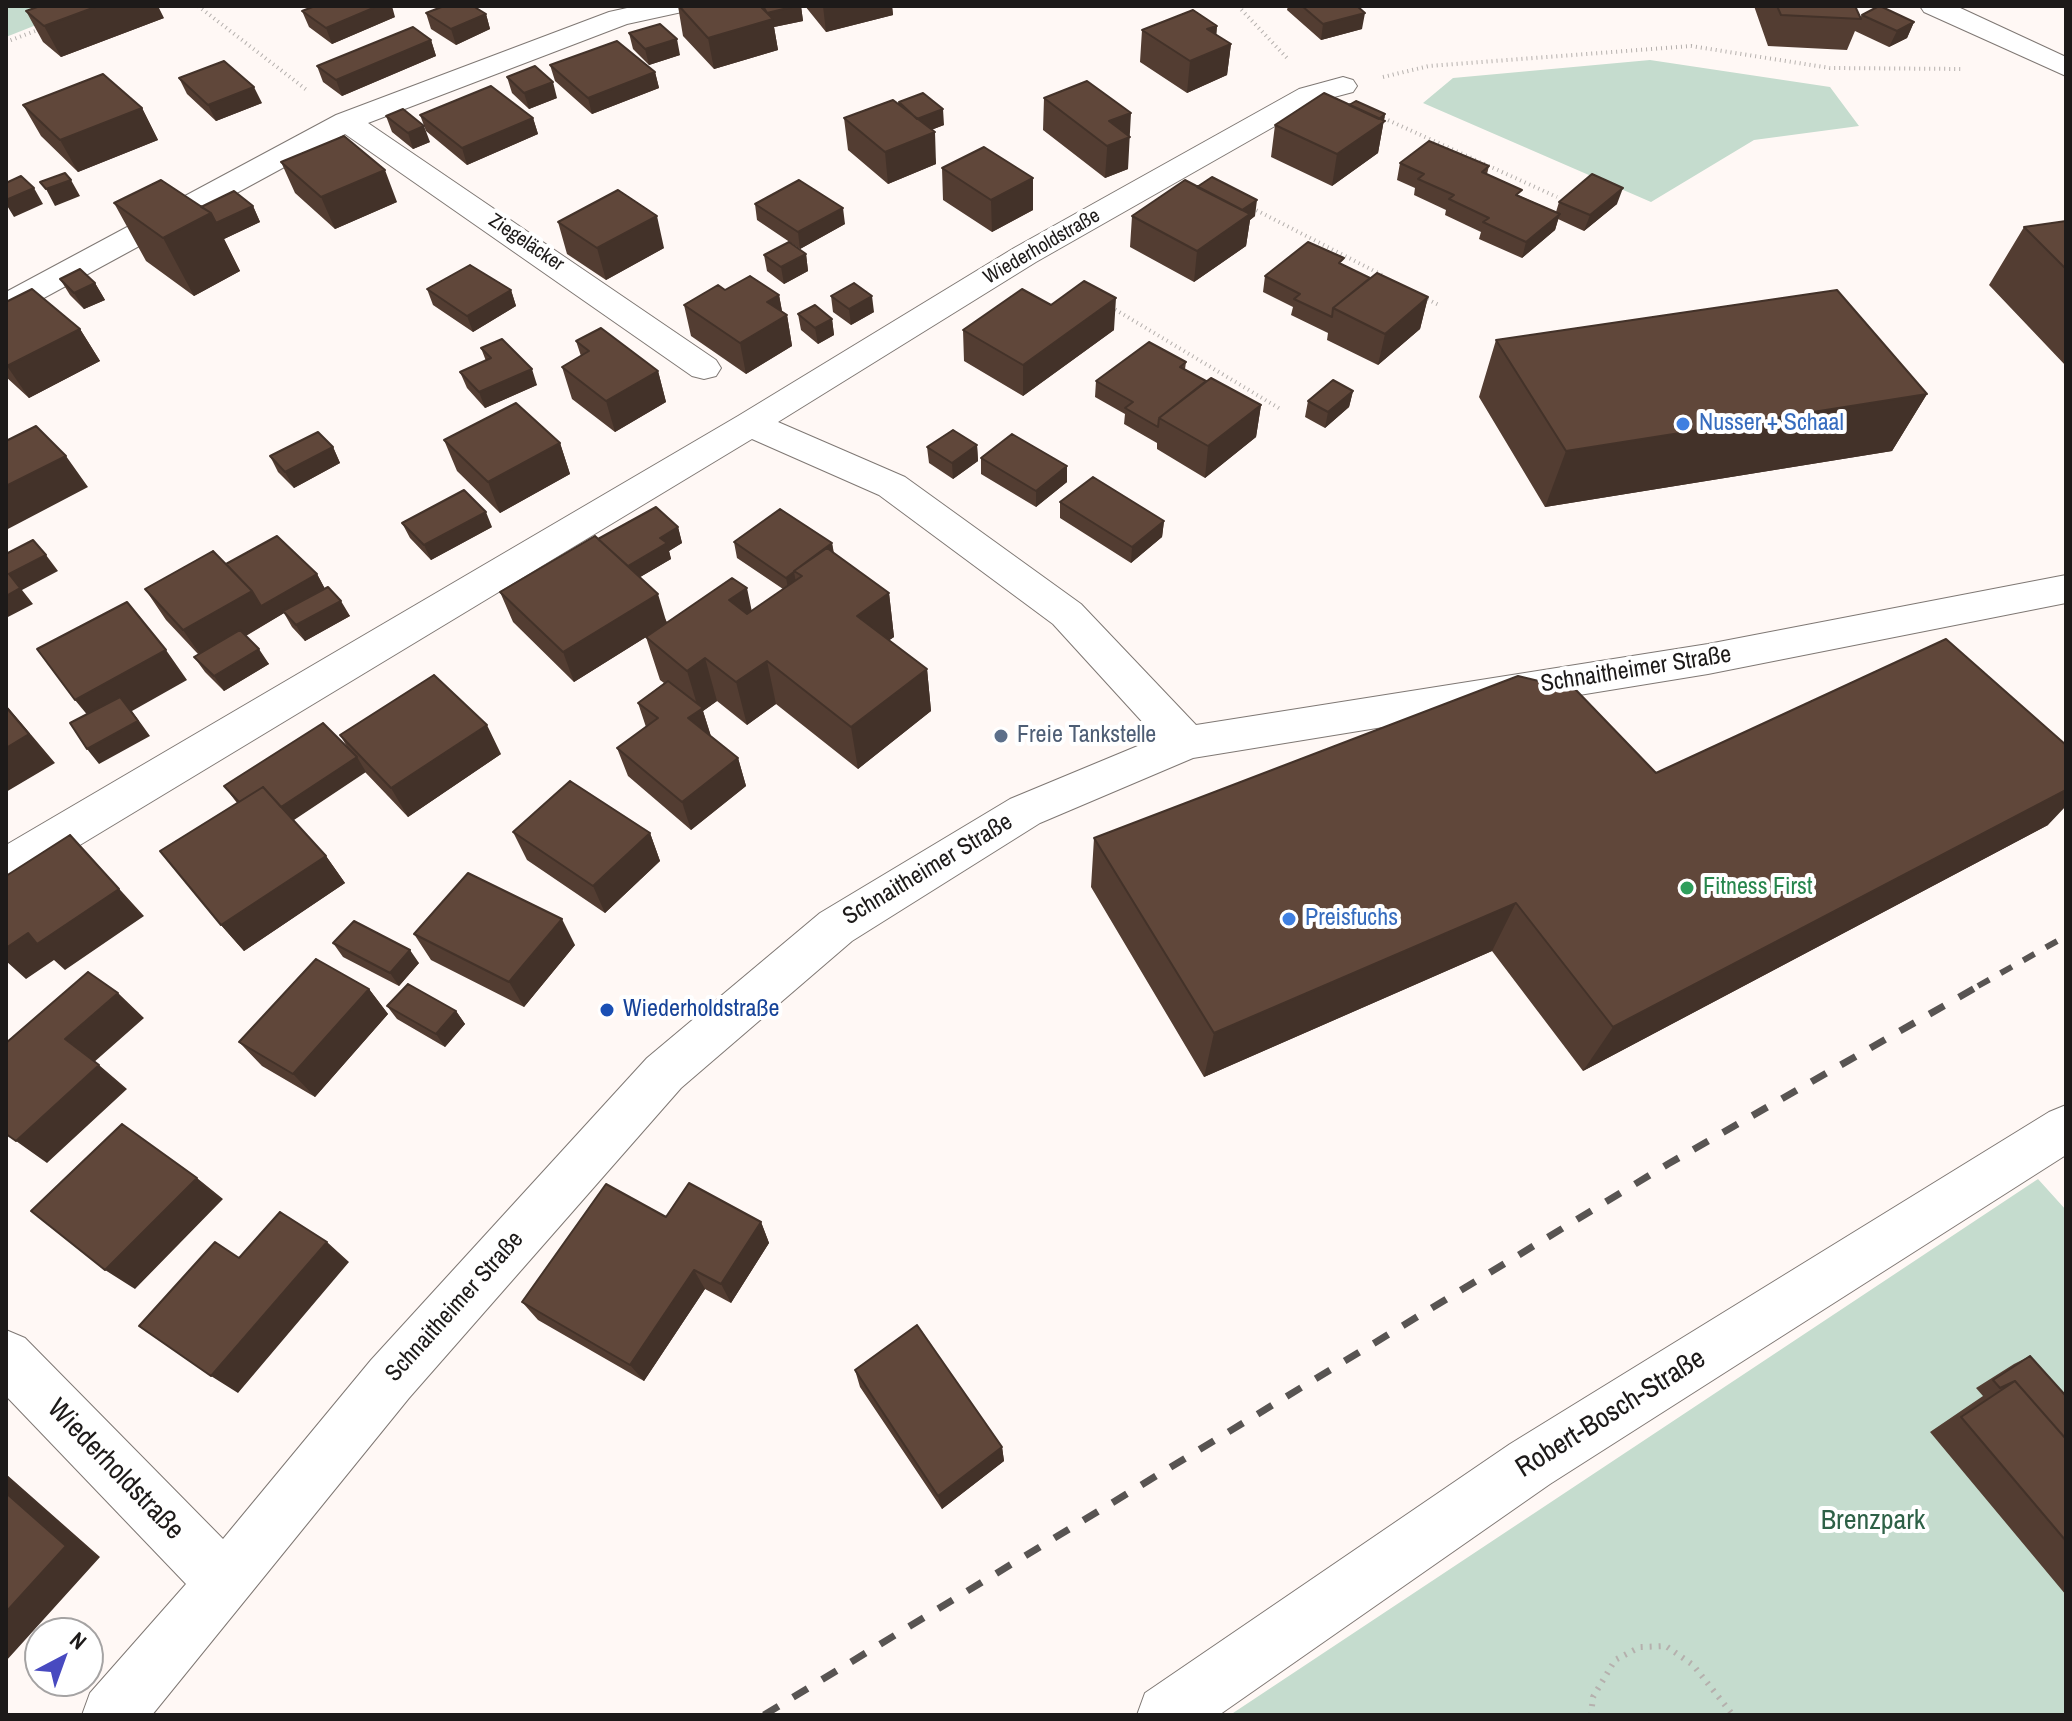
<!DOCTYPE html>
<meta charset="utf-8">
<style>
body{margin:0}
#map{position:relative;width:2072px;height:1721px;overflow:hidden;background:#fff8f5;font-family:"Archivo Narrow",sans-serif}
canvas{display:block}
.frame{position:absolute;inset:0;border:8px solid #1d1a19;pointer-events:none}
.north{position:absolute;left:24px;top:1617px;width:80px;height:80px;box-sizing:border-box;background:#fff;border:2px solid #a5a3a3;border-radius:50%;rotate:41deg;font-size:22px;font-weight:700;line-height:32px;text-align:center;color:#1d1a19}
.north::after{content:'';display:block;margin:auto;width:28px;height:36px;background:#484ac0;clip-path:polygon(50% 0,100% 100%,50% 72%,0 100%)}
</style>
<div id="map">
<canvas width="2072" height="1721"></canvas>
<div class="frame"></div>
<div class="north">N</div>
</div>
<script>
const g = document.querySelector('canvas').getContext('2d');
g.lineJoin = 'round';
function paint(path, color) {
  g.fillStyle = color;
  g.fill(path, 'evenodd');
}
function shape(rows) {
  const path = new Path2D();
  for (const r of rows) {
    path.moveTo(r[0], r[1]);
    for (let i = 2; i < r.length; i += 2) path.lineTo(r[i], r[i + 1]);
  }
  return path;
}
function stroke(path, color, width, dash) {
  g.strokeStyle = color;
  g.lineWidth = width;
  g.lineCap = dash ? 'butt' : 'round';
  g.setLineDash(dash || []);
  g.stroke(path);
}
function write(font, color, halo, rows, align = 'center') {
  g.font = font + ' "Archivo Narrow",sans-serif';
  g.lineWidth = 8;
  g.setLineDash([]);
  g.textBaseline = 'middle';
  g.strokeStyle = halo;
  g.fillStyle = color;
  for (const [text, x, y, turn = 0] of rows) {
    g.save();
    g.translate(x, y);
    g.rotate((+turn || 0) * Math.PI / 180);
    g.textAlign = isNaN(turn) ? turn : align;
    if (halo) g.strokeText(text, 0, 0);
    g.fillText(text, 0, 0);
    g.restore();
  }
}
paint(shape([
 [6,6,84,6,6,37],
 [1650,60,1830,87,1859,126,1754,140,1651,202,1423,103,1453,78],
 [2038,1179,2066,1210,2066,1715,1230,1715]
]), '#c5dcce');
const minor = shape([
 [636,6,686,6,682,12,627,24,368,123,716,360,721,368,716,376,704,379,692,376,345,134,18,312,6,315,6,292,336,115,609,12,636,6],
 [1920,6,1956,6,2066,57,2066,76,1924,12,1920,6],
 [1343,77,1353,80,1357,86,1353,92,1319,101,1036,262,778,422,905,477,1081,604,1196,725,1708,644,2066,575,2066,603,1708,674,1193,758,1040,823,852,941,681,1088,409,1398,152,1715,82,1715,90,1693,186,1584,6,1396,6,1330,25,1338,223,1539,371,1360,647,1058,820,913,1010,799,1157,738,1053,624,879,495,752,439,22,880,6,885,6,845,738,416,1014,248,1299,89,1343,77],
 [2066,1105,2066,1155,1550,1484,1219,1715,1137,1715,1145,1693,1510,1444,2049,1112,2066,1105]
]);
stroke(minor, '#7f7874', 2);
stroke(shape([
 [198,6,308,91],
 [1238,6,1287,58],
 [6,42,43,28],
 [1383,77,1429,66,1691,46,1830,68,1962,69],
 [1379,116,1557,197],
 [1252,208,1382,275],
 [1423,297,1439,305],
 [1111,307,1282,410]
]), '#b5b0ad', 4, [1, 4]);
stroke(shape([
 [1591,1715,1593,1697,1615,1660,1640,1647,1666,1646,1693,1665,1733,1715]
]), '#b5b0ad', 6, [2, 7]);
paint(minor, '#fff');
stroke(shape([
 [1978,986,2066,936]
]), '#585452', 6, [13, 13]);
stroke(shape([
 [764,1715,1668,1164,1982,984]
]), '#585452', 7, [17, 17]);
paint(shape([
 [678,6,801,6,803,21,774,27,778,50,714,69,683,36],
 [805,6,892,6,893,15,826,32],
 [1288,6,1357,6,1362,29,1321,40,1287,10],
 [1754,6,1855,6,1860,18,1862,15,1914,22,1907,38,1889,47,1855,31,1847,50,1768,46],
 [26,11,164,18,61,57,43,42],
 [302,11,395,17,332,44,309,27],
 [426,13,486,14,490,29,456,45,431,29],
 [1217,26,1216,35,1231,44,1227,75,1187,93,1140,62,1142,30],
 [629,33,680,55,649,65,633,49],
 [431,40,436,56,342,96,323,82,317,66],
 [550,65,655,72,659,88,592,114,555,81],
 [507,77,557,98,529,109,512,93],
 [179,78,262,103,216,121,187,94],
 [1087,81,1128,169,1105,178,1043,130,1044,98],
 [899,104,944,125,931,130,936,164,888,184,848,150,844,118],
 [23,105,142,108,158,140,78,172,41,136],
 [1349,105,1385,114,1378,153,1332,186,1271,157,1275,125],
 [420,115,533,118,538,134,467,165,426,131],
 [386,116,430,142,413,149,392,132],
 [281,162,397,202,335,229,295,193],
 [1400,163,1489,166,1487,174,1520,196,1556,212,1559,202,1617,204,1584,231,1558,219,1555,230,1522,258,1479,239,1481,232,1445,215,1446,210,1414,195,1415,188,1397,180],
 [942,168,1033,178,1033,210,992,232,943,200],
 [114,203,201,207,253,206,260,222,224,239,240,271,194,296,146,261],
 [755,204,845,224,800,249,757,220],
 [1132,216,1255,216,1250,220,1246,246,1194,282,1130,247],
 [2066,221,2066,366,1989,285,2024,227],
 [558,222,664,248,606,280,567,254],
 [806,254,808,271,784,284,767,271,764,255],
 [1343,265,1370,278,1428,297,1420,329,1378,365,1327,340,1328,333,1291,315,1293,307,1263,292,1265,276],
 [60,279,95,283,105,300,84,309,70,295],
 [427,289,511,290,516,306,473,332,433,305],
 [725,290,779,295,782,311,787,315,792,346,746,374,691,336,684,305],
 [831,296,874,312,851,325,833,312],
 [6,302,80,329,100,361,29,398,6,377],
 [1051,305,1114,330,1023,396,964,361,963,330],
 [798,314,832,319,834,335,818,344,801,330],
 [1496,340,1927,394,1892,451,1545,507,1479,397],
 [576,341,658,371,666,402,615,432,572,399,562,367,581,356],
 [481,348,537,385,485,408,467,388,460,372,486,361],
 [1186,362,1185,369,1206,381,1261,405,1256,437,1205,478,1157,449,1157,443,1124,424,1125,414,1095,397,1096,381],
 [1353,391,1349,407,1325,428,1305,417,1308,401],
 [444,440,560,443,570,474,500,513,457,471],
 [977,445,978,461,953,479,929,463,927,447],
 [333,447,340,463,294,488,278,472,270,456],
 [981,458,1067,482,1036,507,981,474],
 [1060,502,1164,521,1162,537,1131,563,1060,518],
 [402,523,492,527,431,560,410,538],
 [678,527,682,543,669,551,671,559,640,577,667,622,752,611,783,589,737,558,734,542,832,543,834,553,889,593,894,637,889,640,927,669,931,711,858,769,776,704,747,725,717,701,703,711,711,736,738,758,746,786,691,830,628,776,617,748,646,727,638,703,664,683,660,680,646,637,574,682,513,622,500,592,598,539],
 [317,574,325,589,350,616,305,641,292,627,284,613,246,636,269,664,224,691,205,672,194,657,198,654,166,620,145,589],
 [340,735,501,754,408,817,365,772,293,820,326,856,345,883,244,951,221,925,237,803,224,786,349,750],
 [1656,773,2048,825,1583,1071,1492,951,1204,1077,1091,887,1094,838],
 [513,832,650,833,660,861,605,913,527,860],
 [414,934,575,945,524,1007,431,960],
 [333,943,419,963,399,986,343,957],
 [369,989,388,1014,315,1097,262,1066,239,1042],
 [387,1006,456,1011,465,1024,445,1047,397,1019],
 [666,1217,761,1222,769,1243,731,1303,705,1289,644,1381,538,1320,522,1302],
 [2030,1356,2066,1396,2066,1595,1930,1432,1983,1396,1976,1388,2014,1364],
 [855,1370,1002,1447,1004,1461,942,1509,860,1387]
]), '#533d32');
paint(shape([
 [98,6,158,6,164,18,61,57,44,26],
 [378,6,392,6,395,17,332,44,326,28],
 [796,6,801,6,803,21,774,27,778,50,714,69,708,38,767,13],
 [823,6,892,6,893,15,826,32],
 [1365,13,1362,29,1321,40,1323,24],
 [486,14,490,29,456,45,451,29],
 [1914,22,1907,38,1889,47,1897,31],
 [1217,26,1215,51,1231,44,1227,75,1187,93,1190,61,1207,29],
 [677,39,680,55,649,65,645,49],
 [431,40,436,56,342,96,336,80],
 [655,72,659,88,592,114,588,98],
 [553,82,557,98,529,109,524,93],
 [254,87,262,103,216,121,208,105],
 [142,108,158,140,78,172,60,140],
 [943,109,944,125,918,135,917,119],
 [1131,113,1128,169,1105,178,1109,121],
 [1385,114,1378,153,1332,186,1337,154,1367,128],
 [533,118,538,134,467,165,462,148],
 [424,126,430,142,413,149,408,133],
 [935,132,936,164,888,184,885,152],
 [385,170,397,202,335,229,321,197],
 [1033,178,1033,210,992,232,991,200],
 [71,180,80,196,55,206,46,189],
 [34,188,43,204,14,217,6,204,6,200],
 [1623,188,1617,204,1584,231,1590,215],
 [1257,200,1255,216,1250,220,1246,246,1194,282,1197,251,1228,219],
 [253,206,260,222,224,239,240,271,194,296,163,238,211,213],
 [843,208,845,224,800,249,798,232],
 [1560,214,1555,230,1522,258,1526,242],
 [657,216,664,248,606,280,597,248],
 [806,254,808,271,784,284,781,267],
 [95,283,105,300,84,309,74,293],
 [511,290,516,306,473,332,467,316],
 [779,295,783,317,787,315,792,346,746,374,740,343,767,302],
 [872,296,874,312,851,325,849,309],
 [1428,297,1420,329,1378,365,1385,334],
 [1116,298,1114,330,1023,396,1023,365],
 [832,319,834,335,818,344,815,328],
 [80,329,100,361,29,398,7,366],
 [532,369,537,385,485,408,479,392],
 [658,371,666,402,615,432,606,401],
 [1353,391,1349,407,1325,428,1328,412],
 [1927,394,1892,451,1545,507,1566,451],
 [1261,405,1256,437,1205,478,1208,446],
 [560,443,570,474,500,513,488,482],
 [977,445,978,461,953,479,952,463],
 [333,447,340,463,294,488,285,472],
 [66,456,88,487,6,530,6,486],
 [1067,466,1067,482,1036,507,1036,491],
 [486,512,492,527,431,560,424,545],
 [1164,521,1162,537,1131,563,1132,547],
 [678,527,682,543,669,551,671,559,625,586,620,570,660,538],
 [832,543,834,559,802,576,795,571],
 [46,555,58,571,22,590,33,604,6,618,6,596,9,574],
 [794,572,797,587,789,593,786,578],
 [317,574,325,589,204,660,183,630,252,591],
 [747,588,756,631,729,600],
 [889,593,894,637,863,659,857,616],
 [658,594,667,624,574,682,563,652],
 [341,601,350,616,305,641,296,625],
 [259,649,269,664,224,691,214,676],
 [166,650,187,680,132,711,150,736,99,764,87,749,99,729,75,700],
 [705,658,717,701,703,711,711,737,688,718,699,711,687,671],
 [767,661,776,704,747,725,736,682],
 [927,669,931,711,858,769,851,727],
 [6,705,55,763,6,792],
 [487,725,501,754,408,817,391,788],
 [357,757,366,772,291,822,280,807],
 [738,758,746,786,691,830,682,802],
 [2066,790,2066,806,2048,825,1583,1071,1613,1027],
 [650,833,660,861,605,913,593,886],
 [70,835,144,916,65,970,54,960,26,979,6,961,6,948],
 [326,856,345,883,244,951,221,925],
 [1516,903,1492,951,1204,1077,1214,1033],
 [562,919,575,945,524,1007,509,982],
 [410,950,419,963,399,986,390,973],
 [369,989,388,1014,315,1097,293,1074],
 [118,993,144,1018,93,1063,65,1039],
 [456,1011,465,1024,445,1047,436,1034],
 [99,1065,127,1089,47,1163,16,1141],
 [197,1178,223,1199,135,1289,105,1270],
 [761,1222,769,1243,731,1303,721,1284],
 [327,1242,349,1262,238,1393,211,1376],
 [694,1270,705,1289,644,1381,630,1365],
 [1002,1447,1004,1461,942,1509,938,1496],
 [6,1474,100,1557,6,1661]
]), '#433229');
const building = shape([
 [40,6,98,6,44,26,26,11,40,6],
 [315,6,378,6,326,28,302,11,315,6],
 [444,6,473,6,486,14,451,29,426,13,444,6],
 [679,6,760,6,773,19,708,38,679,6],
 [763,6,796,6,767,13,763,6],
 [1302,6,1357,6,1365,13,1323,24,1302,6],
 [1777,6,1855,6,1861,19,1781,15,1777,6],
 [1879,6,1880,6,1914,22,1897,31,1862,15,1879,6],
 [1193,10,1217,26,1207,29,1231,44,1190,61,1142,30,1193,10],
 [660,24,677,39,645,49,629,33,660,24],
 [413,27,431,40,336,80,317,66,413,27],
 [617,41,655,72,588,98,550,65,617,41],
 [224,61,254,87,208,105,179,78,224,61],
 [535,66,553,82,524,93,507,77,535,66],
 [103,74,142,108,60,140,23,105,103,74],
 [1087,81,1131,113,1109,121,1130,137,1107,146,1044,98,1087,81],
 [491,86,533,118,462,148,420,115,491,86],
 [923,93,943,109,917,119,899,102,923,93],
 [1324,93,1385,121,1337,154,1275,125,1324,93],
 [893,100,935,132,885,152,844,118,893,100],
 [1356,101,1385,114,1379,119,1349,105,1356,101],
 [403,109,424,126,408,133,386,116,403,109],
 [344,136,385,170,321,197,281,162,344,136],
 [1429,141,1489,166,1482,172,1522,190,1516,195,1560,214,1526,242,1483,222,1489,218,1449,199,1454,195,1418,179,1424,174,1400,163,1429,141],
 [984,147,1033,178,991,200,942,168,984,147],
 [65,173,71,180,46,189,40,182,65,173],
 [1592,174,1623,188,1590,215,1559,202,1592,174],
 [21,176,34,188,6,200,6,183,21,176],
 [1212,177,1257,200,1242,210,1197,187,1212,177],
 [161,180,211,213,163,238,114,203,161,180],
 [799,180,843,208,798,232,755,204,799,180],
 [1185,180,1250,214,1197,251,1132,216,1185,180],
 [618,190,657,216,597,248,558,222,618,190],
 [234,191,253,206,216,223,211,213,201,207,234,191],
 [2066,221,2066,269,2024,227,2066,221],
 [789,242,806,254,781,267,764,255,789,242],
 [1308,242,1344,258,1339,263,1370,278,1333,308,1332,317,1294,299,1300,294,1265,276,1308,242],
 [470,265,511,290,467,316,427,289,470,265],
 [80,269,95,283,74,293,60,279,80,269],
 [1377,273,1428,297,1385,334,1333,308,1377,273],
 [750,276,779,295,767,302,787,315,740,343,684,305,718,285,725,290,750,276],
 [1084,281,1116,298,1023,365,963,330,1022,289,1051,305,1084,281],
 [854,283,872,296,849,309,831,296,854,283],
 [32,289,80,329,7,366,6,365,6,302,32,289],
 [1837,290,1927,394,1566,451,1496,340,1837,290],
 [815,305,832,319,815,328,798,314,815,305],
 [601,328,658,371,606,401,562,367,589,351,576,341,601,328],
 [502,339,532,369,479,392,460,372,491,358,481,348,502,339],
 [1149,342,1186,362,1180,367,1206,381,1159,418,1158,427,1125,408,1133,402,1096,381,1149,342],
 [1211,378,1261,405,1208,446,1159,418,1211,378],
 [1333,380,1353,391,1328,412,1308,401,1333,380],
 [516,403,560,443,488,482,444,440,516,403],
 [36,426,66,456,6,486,6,441,36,426],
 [953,430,977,445,952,463,927,447,953,430],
 [318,432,333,447,285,472,270,456,318,432],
 [1012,434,1067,466,1036,491,981,458,1012,434],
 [1093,477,1164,521,1132,547,1060,502,1093,477],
 [464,490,486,512,424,545,402,523,464,490],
 [656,507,678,527,660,538,667,543,628,566,598,539,656,507],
 [780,509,832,543,794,571,795,571,786,578,734,542,780,509],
 [277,536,317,574,261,606,252,591,226,564,277,536],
 [595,536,658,594,563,652,500,592,595,536],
 [33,540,46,555,9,574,20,588,6,596,6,554,33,540],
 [827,548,889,593,857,616,927,669,851,727,767,661,736,682,705,658,687,671,646,637,732,578,747,588,729,600,747,614,802,576,794,571,827,548],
 [213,551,252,591,183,630,145,589,213,551],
 [328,587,341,601,296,625,283,611,328,587],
 [127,602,166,650,75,700,37,649,127,602],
 [240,630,259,649,214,676,194,657,240,630],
 [1946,639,2066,745,2066,790,1613,1027,1516,903,1214,1033,1094,838,1518,676,1576,690,1656,773,1946,639],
 [434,675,487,725,391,788,340,735,434,675],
 [668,681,703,708,688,718,738,758,682,802,617,748,658,718,638,703,668,681],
 [120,697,138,721,87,749,70,723,120,697],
 [6,707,29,734,6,748,6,707],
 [323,723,357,757,281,807,263,787,239,802,224,786,323,723],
 [570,781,650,833,593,886,513,832,570,781],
 [263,787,326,856,221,925,160,851,263,787],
 [70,835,119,889,37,944,28,933,6,948,6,876,70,835],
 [468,873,562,919,509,982,414,934,468,873],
 [354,921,410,950,390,973,333,943,354,921],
 [316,959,369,989,293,1074,239,1042,316,959],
 [88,972,118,993,65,1039,99,1065,16,1141,6,1134,6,1043,88,972],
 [408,984,456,1011,436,1034,387,1006,408,984],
 [122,1124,197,1178,105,1270,31,1211,122,1124],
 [689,1183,761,1222,721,1284,694,1270,630,1365,522,1302,606,1184,666,1217,689,1183],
 [280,1212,327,1242,211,1376,139,1326,215,1242,239,1258,280,1212],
 [917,1325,1002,1447,938,1496,855,1370,917,1325],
 [2030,1356,2066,1396,2066,1439,2015,1381,2000,1388,1993,1380,2030,1356],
 [2015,1381,2066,1439,2066,1541,1961,1417,2015,1381],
 [6,1493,66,1546,6,1612,6,1493]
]);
paint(building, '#60473a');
stroke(building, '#433229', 2);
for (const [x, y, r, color] of [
 [1683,424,8,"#3f7fe0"],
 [1001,736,8,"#5c6f8a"],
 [1687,888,8,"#2e9e5b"],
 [1289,919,8,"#3f7fe0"],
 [607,1010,8,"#1a4fb4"]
]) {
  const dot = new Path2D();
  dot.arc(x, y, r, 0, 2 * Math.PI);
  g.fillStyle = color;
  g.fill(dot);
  stroke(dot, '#fff', 3);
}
write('20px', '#1d1a19', '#fff', [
 ["Ziegeläcker",526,243,34],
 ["Wiederholdstraße",1042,247,-30]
]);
write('24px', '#366cbe', '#fff', [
 ["Nusser + Schaal",1699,424],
 ["Preisfuchs",1305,919]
], 'left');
write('24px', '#1d1a19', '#fff', [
 ["Schnaitheimer Straße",1636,670,-9],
 ["Schnaitheimer Straße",928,870,-31],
 ["Schnaitheimer Straße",455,1307,-48]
]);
write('24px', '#4e5e75', '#fff', [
 ["Freie Tankstelle",1017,736]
], 'left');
write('24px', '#27864d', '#fff', [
 ["Fitness First",1703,888]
], 'left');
write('24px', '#164399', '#fff', [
 ["Wiederholdstraße",623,1010]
], 'left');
write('28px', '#1d1a19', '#fff', [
 ["Robert-Bosch-Straße",1611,1414,-32],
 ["Wiederholdstraße",115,1470,46]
]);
write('28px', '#2e6147', '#fff', [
 ["Brenzpark",1873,1521]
]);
</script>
